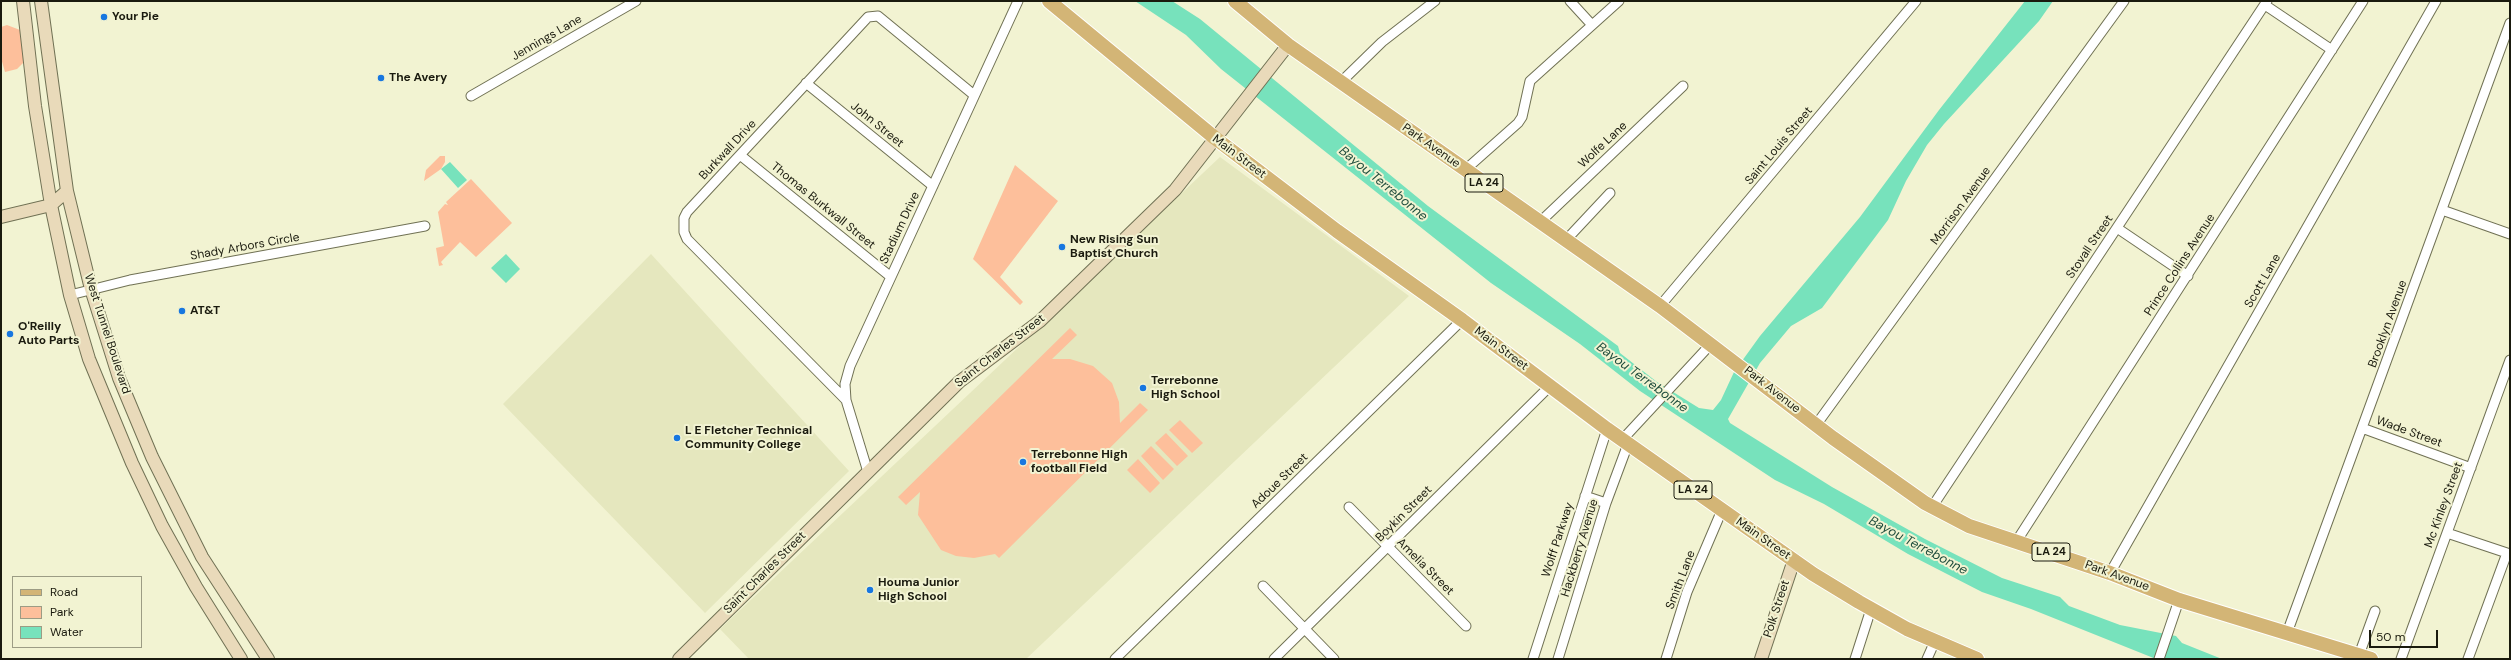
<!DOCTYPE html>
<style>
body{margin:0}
#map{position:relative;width:2511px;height:660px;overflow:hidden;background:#f2f3d2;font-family:"DM Sans",sans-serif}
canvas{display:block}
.frame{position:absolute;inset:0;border:2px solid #1a1a0e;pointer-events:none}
.legend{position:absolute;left:12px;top:576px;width:130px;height:72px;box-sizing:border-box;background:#f2f3d2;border:1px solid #9c9c84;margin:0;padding:5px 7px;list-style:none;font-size:12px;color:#1a1a0e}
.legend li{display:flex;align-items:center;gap:8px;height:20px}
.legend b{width:20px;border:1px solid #9c9c84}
.scale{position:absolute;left:2369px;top:630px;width:69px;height:18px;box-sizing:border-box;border:2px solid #1a1a0e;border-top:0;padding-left:5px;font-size:12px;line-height:14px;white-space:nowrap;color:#1a1a0e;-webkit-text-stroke:3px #f2f3d2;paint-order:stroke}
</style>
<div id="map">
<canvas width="2511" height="660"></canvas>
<div class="frame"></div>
<ul class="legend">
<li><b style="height:5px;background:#d3b576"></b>Road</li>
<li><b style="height:11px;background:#fdbf9b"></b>Park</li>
<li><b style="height:11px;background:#77e2bc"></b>Water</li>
</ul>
<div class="scale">50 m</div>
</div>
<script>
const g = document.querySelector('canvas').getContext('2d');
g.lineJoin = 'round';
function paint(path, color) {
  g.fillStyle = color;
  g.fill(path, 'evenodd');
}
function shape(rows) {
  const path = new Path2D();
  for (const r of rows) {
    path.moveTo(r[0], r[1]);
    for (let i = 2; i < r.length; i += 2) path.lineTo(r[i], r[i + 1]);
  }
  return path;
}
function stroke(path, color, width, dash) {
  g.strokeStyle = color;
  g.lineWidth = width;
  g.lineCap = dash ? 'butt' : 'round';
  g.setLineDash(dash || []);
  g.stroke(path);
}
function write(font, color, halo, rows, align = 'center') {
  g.font = font + ' "DM Sans",sans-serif';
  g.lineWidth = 4;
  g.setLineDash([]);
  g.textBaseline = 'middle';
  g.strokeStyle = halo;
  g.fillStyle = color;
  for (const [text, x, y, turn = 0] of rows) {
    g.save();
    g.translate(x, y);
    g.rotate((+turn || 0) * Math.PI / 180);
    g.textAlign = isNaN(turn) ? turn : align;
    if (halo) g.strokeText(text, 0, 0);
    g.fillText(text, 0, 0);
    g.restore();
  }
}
paint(shape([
 [1220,157,1409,296,1026,659,749,659,720,629],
 [651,254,849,471,705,613,503,404]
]), '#e5e7be');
paint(shape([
 [7,25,20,30,24,62,17,69,5,72,1,58,1,27],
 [440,156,445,156,445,162,441,169,424,181,426,170],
 [1015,165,1058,201,1000,277,1023,302,1020,305,973,259],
 [471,179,512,223,476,257,460,242,441,262,443,265,439,266,436,248,444,246,438,212,445,204,448,205,446,202],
 [1070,328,1077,335,1052,359,1070,359,1093,366,1112,383,1119,402,1120,423,1140,403,1148,410,999,558,995,554,974,558,956,556,941,550,918,515,920,492,906,505,898,497],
 [1180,420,1203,443,1192,453,1169,430],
 [1166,433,1188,456,1177,466,1155,443],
 [1151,446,1174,469,1163,480,1141,456],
 [1138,459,1160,483,1150,493,1127,470]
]), '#fdbf9b');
paint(shape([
 [1135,1,1172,1,1200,19,1428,206,1618,346,1620,353,1657,382,1699,408,1713,410,1721,400,1734,372,1760,336,1860,217,1939,110,2025,1,2053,1,2039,21,1944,124,1927,145,1906,181,1888,220,1822,308,1791,326,1760,363,1728,419,1730,423,1832,487,1925,539,2002,578,2060,597,2069,606,2120,625,2176,636,2182,643,2222,659,2156,659,2031,609,1982,592,1908,554,1824,504,1775,480,1640,391,1580,344,1491,283,1221,69,1186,35],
 [450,162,467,180,458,188,441,169],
 [506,254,520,269,506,283,491,268]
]), '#77e2bc');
const street = shape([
 [1570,1,1592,25],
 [2265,5,2332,50],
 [1341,82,1382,42,1435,1],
 [806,83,933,186],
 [471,96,636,1],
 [740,155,891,277],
 [1465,170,1518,123,1522,117,1530,81,1619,1],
 [2442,210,2510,234],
 [1540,222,1683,86],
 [2117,228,2188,276],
 [1566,240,1610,193],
 [70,295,130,280,425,226],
 [1660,306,1916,1],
 [846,400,687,239,684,232,684,218,687,212,868,17,878,16,974,95],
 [1816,425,2124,1],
 [2362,428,2471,468],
 [1622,440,1710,345],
 [868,472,846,400,845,384,850,366,1018,1],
 [1585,496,1606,503],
 [1349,507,1466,626],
 [1932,507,2267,1],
 [2447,533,2507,553,2468,659],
 [2016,542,2363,1],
 [2110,573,2436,1],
 [1263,586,1334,659],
 [2287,633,2510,23],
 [2359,655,2375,611],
 [1115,659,1462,320],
 [1274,659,1550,386],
 [1533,659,1607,429],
 [1558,659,1606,503,1628,444],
 [1666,659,1687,592,1722,510],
 [1855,659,1871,609],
 [1927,659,1935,641],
 [2159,659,2179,600],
 [2401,659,2510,360]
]);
const secondary = shape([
 [23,1,35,106,51,205,70,295,89,359,132,463,162,526,196,587,241,659],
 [41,1,67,191,91,289,119,378,152,457,202,557,268,659],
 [1,217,51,205,67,191],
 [679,659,959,382,1040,321,1175,190,1288,45],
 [1761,659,1794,560]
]);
const primary = shape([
 [1049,1,1215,138,1337,231,1462,320,1607,429,1813,574,1859,602,1907,629,1977,659],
 [1235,1,1288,45,1660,306,1833,438,1925,503,1969,526,2110,573,2179,600,2371,659]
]);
stroke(street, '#707154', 11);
stroke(secondary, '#707154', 14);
stroke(primary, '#fff', 16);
stroke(street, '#fff', 9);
stroke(secondary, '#e9daba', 12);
stroke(primary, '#d3b576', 14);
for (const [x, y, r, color] of [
 [104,17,4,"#1877e0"],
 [381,78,4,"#1877e0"],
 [1062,247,4,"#1877e0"],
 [182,311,4,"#1877e0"],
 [10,334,4,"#1877e0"],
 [1143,388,4,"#1877e0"],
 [677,438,4,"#1877e0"],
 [1023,462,4,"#1877e0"],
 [870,590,4,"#1877e0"]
]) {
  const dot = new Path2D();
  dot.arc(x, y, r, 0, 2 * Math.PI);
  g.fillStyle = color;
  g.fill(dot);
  stroke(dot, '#f2f3d2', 1.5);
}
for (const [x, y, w] of [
 [1484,183,38],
 [1693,490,38],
 [2051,552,38]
]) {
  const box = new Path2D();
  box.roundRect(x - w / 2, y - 9, w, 18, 3);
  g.fillStyle = '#f2f3d2';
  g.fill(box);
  stroke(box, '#1a1a0e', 1);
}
write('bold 11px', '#1a1a0e', null, [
 ["LA 24",1484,183],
 ["LA 24",1693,490],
 ["LA 24",2051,552]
]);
write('bold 12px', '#1a1a0e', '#f2f3d2', [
 ["Your Pie",112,17],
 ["The Avery",389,78],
 ["New Rising Sun",1070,240],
 ["Baptist Church",1070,254],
 ["AT&T",190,311],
 ["O'Reilly",18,327],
 ["Auto Parts",18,341],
 ["Terrebonne",1151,381],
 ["High School",1151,395],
 ["L E Fletcher Technical",685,431],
 ["Community College",685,445],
 ["Terrebonne High",1031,455],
 ["football Field",1031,469],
 ["Houma Junior",878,583],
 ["High School",878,597]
], 'left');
write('12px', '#1a1a0e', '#f2f3d2', [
 ["Jennings Lane",547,38,-30],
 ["John Street",877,125,39],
 ["Wolfe Lane",1603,145,-43],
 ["Park Avenue",1431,146,35],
 ["Saint Louis Street",1779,146,-50],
 ["Burkwall Drive",728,150,-47],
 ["Main Street",1239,157,37],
 ["Thomas Burkwall Street",823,206,39],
 ["Morrison Avenue",1961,206,-54],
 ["Stadium Drive",900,228,-65],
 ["Shady Arbors Circle",245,247,-10],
 ["Stovall Street",2090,247,-56],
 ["Prince Collins Avenue",2180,265,-57],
 ["Scott Lane",2263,281,-60],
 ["Brooklyn Avenue",2388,324,-70],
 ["West Tunnel Boulevard",107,334,72],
 ["Main Street",1501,349,37],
 ["Saint Charles Street",1000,351,-38],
 ["Park Avenue",1772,390,38],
 ["Wade Street",2409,432,20],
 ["Adoue Street",1280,481,-44],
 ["Mc Kinley Street",2444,505,-70],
 ["Boykin Street",1404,514,-45],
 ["Main Street",1763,539,35],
 ["Wolff Parkway",1558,540,-72],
 ["Hackberry Avenue",1580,548,-73],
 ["Amelia Street",1425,567,45],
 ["Saint Charles Street",765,573,-45],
 ["Park Avenue",2117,576,20],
 ["Smith Lane",1681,580,-69],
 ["Polk Street",1777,609,-72]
]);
write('italic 13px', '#1e4c3c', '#f2f3d2', [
 ["Bayou Terrebonne",1383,184,39],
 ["Bayou Terrebonne",1642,378,36],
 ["Bayou Terrebonne",1918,546,28]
]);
</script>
